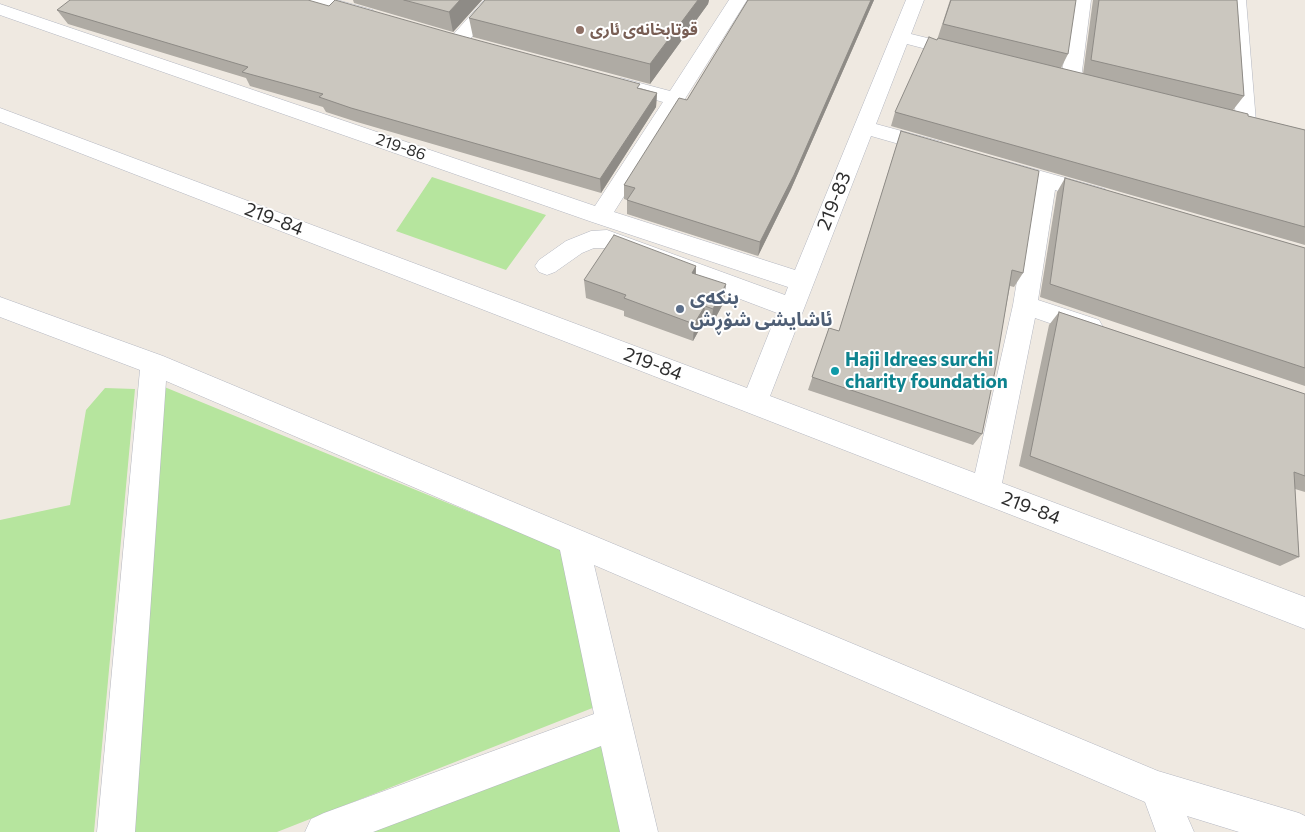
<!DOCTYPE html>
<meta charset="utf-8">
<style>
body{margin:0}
canvas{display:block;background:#efe9e1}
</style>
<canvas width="1305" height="832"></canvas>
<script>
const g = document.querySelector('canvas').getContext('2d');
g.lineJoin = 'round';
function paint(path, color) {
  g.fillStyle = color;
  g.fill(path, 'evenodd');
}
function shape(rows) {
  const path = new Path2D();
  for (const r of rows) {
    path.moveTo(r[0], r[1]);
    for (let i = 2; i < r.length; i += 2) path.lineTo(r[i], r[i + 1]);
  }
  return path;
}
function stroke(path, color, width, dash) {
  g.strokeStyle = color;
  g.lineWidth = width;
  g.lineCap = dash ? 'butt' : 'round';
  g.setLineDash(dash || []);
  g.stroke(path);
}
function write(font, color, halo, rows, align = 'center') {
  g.font = font + ' Commissioner,"Noto Sans Arabic",sans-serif';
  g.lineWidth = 4;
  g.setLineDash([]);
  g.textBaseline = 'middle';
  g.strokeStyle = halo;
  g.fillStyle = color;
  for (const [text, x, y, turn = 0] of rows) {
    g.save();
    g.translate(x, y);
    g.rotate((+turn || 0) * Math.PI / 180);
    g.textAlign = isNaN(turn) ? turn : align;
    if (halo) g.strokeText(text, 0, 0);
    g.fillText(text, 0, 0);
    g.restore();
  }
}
paint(shape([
 [432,177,546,215,506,270,396,231],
 [162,386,560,549,595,707,277,832,134,832],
 [105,388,135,389,94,832,0,832,0,520,70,505,86,410],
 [601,745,622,832,372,832]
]), '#b6e59e');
const minor = shape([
 [308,0,337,0,373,10,376,14,373,18,367,19,311,4,308,0],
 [484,0,503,0,465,45,458,47,451,45,449,41,451,37,484,0],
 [729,0,747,0,614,212,795,270,906,0,924,0,911,34,968,48,971,52,968,56,961,58,907,44,876,124,942,142,945,147,942,152,934,154,871,136,770,396,975,473,1013,305,1033,184,994,172,991,167,994,162,1002,160,1105,189,1108,195,1105,201,1097,203,1055,190,1038,300,1099,320,1103,327,1099,334,1090,337,1035,318,1002,483,1305,597,1305,629,0,122,0,108,747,388,777,313,606,248,594,248,582,253,555,272,547,275,539,272,535,266,539,260,566,241,591,231,607,230,785,295,788,287,592,222,0,15,0,4,595,206,663,102,614,88,611,84,614,80,621,78,670,91,729,0],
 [1073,0,1091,0,1081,79,1078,83,1071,85,1064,83,1061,79,1073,0],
 [1228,0,1246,0,1256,122,1253,127,1246,129,1239,127,1236,122,1228,0],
 [0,297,163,356,1158,771,1299,813,1305,816,1305,832,1239,832,1187,816,1194,832,1156,832,1145,802,594,565,658,832,620,832,601,746,373,832,305,832,311,819,324,813,594,714,560,550,166,381,135,832,97,832,140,370,0,317,0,297]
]);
stroke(minor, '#b4b7c1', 1);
paint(minor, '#fff');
paint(shape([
 [353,0,482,0,453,32,354,3],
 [485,0,709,0,708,4,650,84,473,37,469,18],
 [748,0,874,0,791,189,758,256,627,214,627,200,624,199,624,185,687,100],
 [950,0,1068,54,1061,68,1083,74,1093,0,1237,0,1244,96,1233,110,1248,116,1305,130,1305,245,891,126,895,112,937,40],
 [57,10,640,88,657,93,656,107,601,193,357,122,326,112,323,107,250,86,246,78,68,24],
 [901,131,1023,273,1014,287,1010,286,982,434,973,445,808,390,829,328,839,331],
 [1065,178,1305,248,1305,386,1040,297,1057,192],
 [696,266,696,274,724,302,711,326,703,323,693,341,624,316,624,311,586,298,584,280],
 [1059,312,1305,394,1305,492,1295,489,1299,557,1280,566,1019,466,1049,325]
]), '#afaba4');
paint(shape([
 [460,0,482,0,453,32,449,12],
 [698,0,709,0,708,4,650,84,650,64],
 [871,0,874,0,791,189,758,256,760,242],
 [657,93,656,107,601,193,600,179],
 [696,266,695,284,692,273],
 [726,284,724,302,711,326,713,309],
 [705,306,703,323,693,341,694,324]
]), '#8e8b86');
const building = shape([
 [70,0,308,0,329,6,335,0,447,32,640,84,637,88,657,93,600,179,351,108,319,97,323,94,242,72,248,67,57,10,70,0],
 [404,0,460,0,449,12,404,0],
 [485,0,698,0,650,64,469,18,485,0],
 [748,0,871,0,794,175,760,242,627,200,635,188,624,185,679,98,687,100,748,0],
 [951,0,1076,0,1068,54,943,24,951,0],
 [1099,0,1237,0,1244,96,1091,60,1099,0],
 [929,37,937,40,938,38,1248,114,1248,116,1305,130,1305,227,895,112,929,37],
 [901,131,1039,171,1023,273,1012,270,996,366,982,434,812,377,829,328,839,331,901,131],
 [1065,178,1305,248,1305,368,1050,284,1065,178],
 [614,235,696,266,692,273,726,284,713,309,705,306,694,324,624,298,626,295,584,280,614,235],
 [1059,312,1305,394,1305,476,1294,472,1299,557,1030,456,1059,312]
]);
paint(building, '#cbc7bf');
stroke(building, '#8e8b86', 1);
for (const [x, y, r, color] of [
 [580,30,5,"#8d6e63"],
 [680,309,5,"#5c6f8a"],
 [835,371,5,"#0f9aa8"]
]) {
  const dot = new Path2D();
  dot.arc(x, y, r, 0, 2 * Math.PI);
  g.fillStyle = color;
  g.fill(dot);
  stroke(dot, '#fff', 2);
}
write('bold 16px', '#785e54', '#fff', [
 ["قوتابخانەی ئاری",590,30]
], 'left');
write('16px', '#2e2e2e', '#fff', [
 ["219-86",401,147,19]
]);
write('19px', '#2e2e2e', '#fff', [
 ["219-83",834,201,-68],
 ["219-84",274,219,21],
 ["219-84",653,364,21],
 ["219-84",1031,508,21]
]);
write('bold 19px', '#4e5e75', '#fff', [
 ["بنکەی",690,298],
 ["ئاشایشی شۆڕش",690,320]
], 'left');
write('bold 19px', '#0d838f', '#fff', [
 ["Haji Idrees surchi",845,360],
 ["charity foundation",845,382]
], 'left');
</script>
